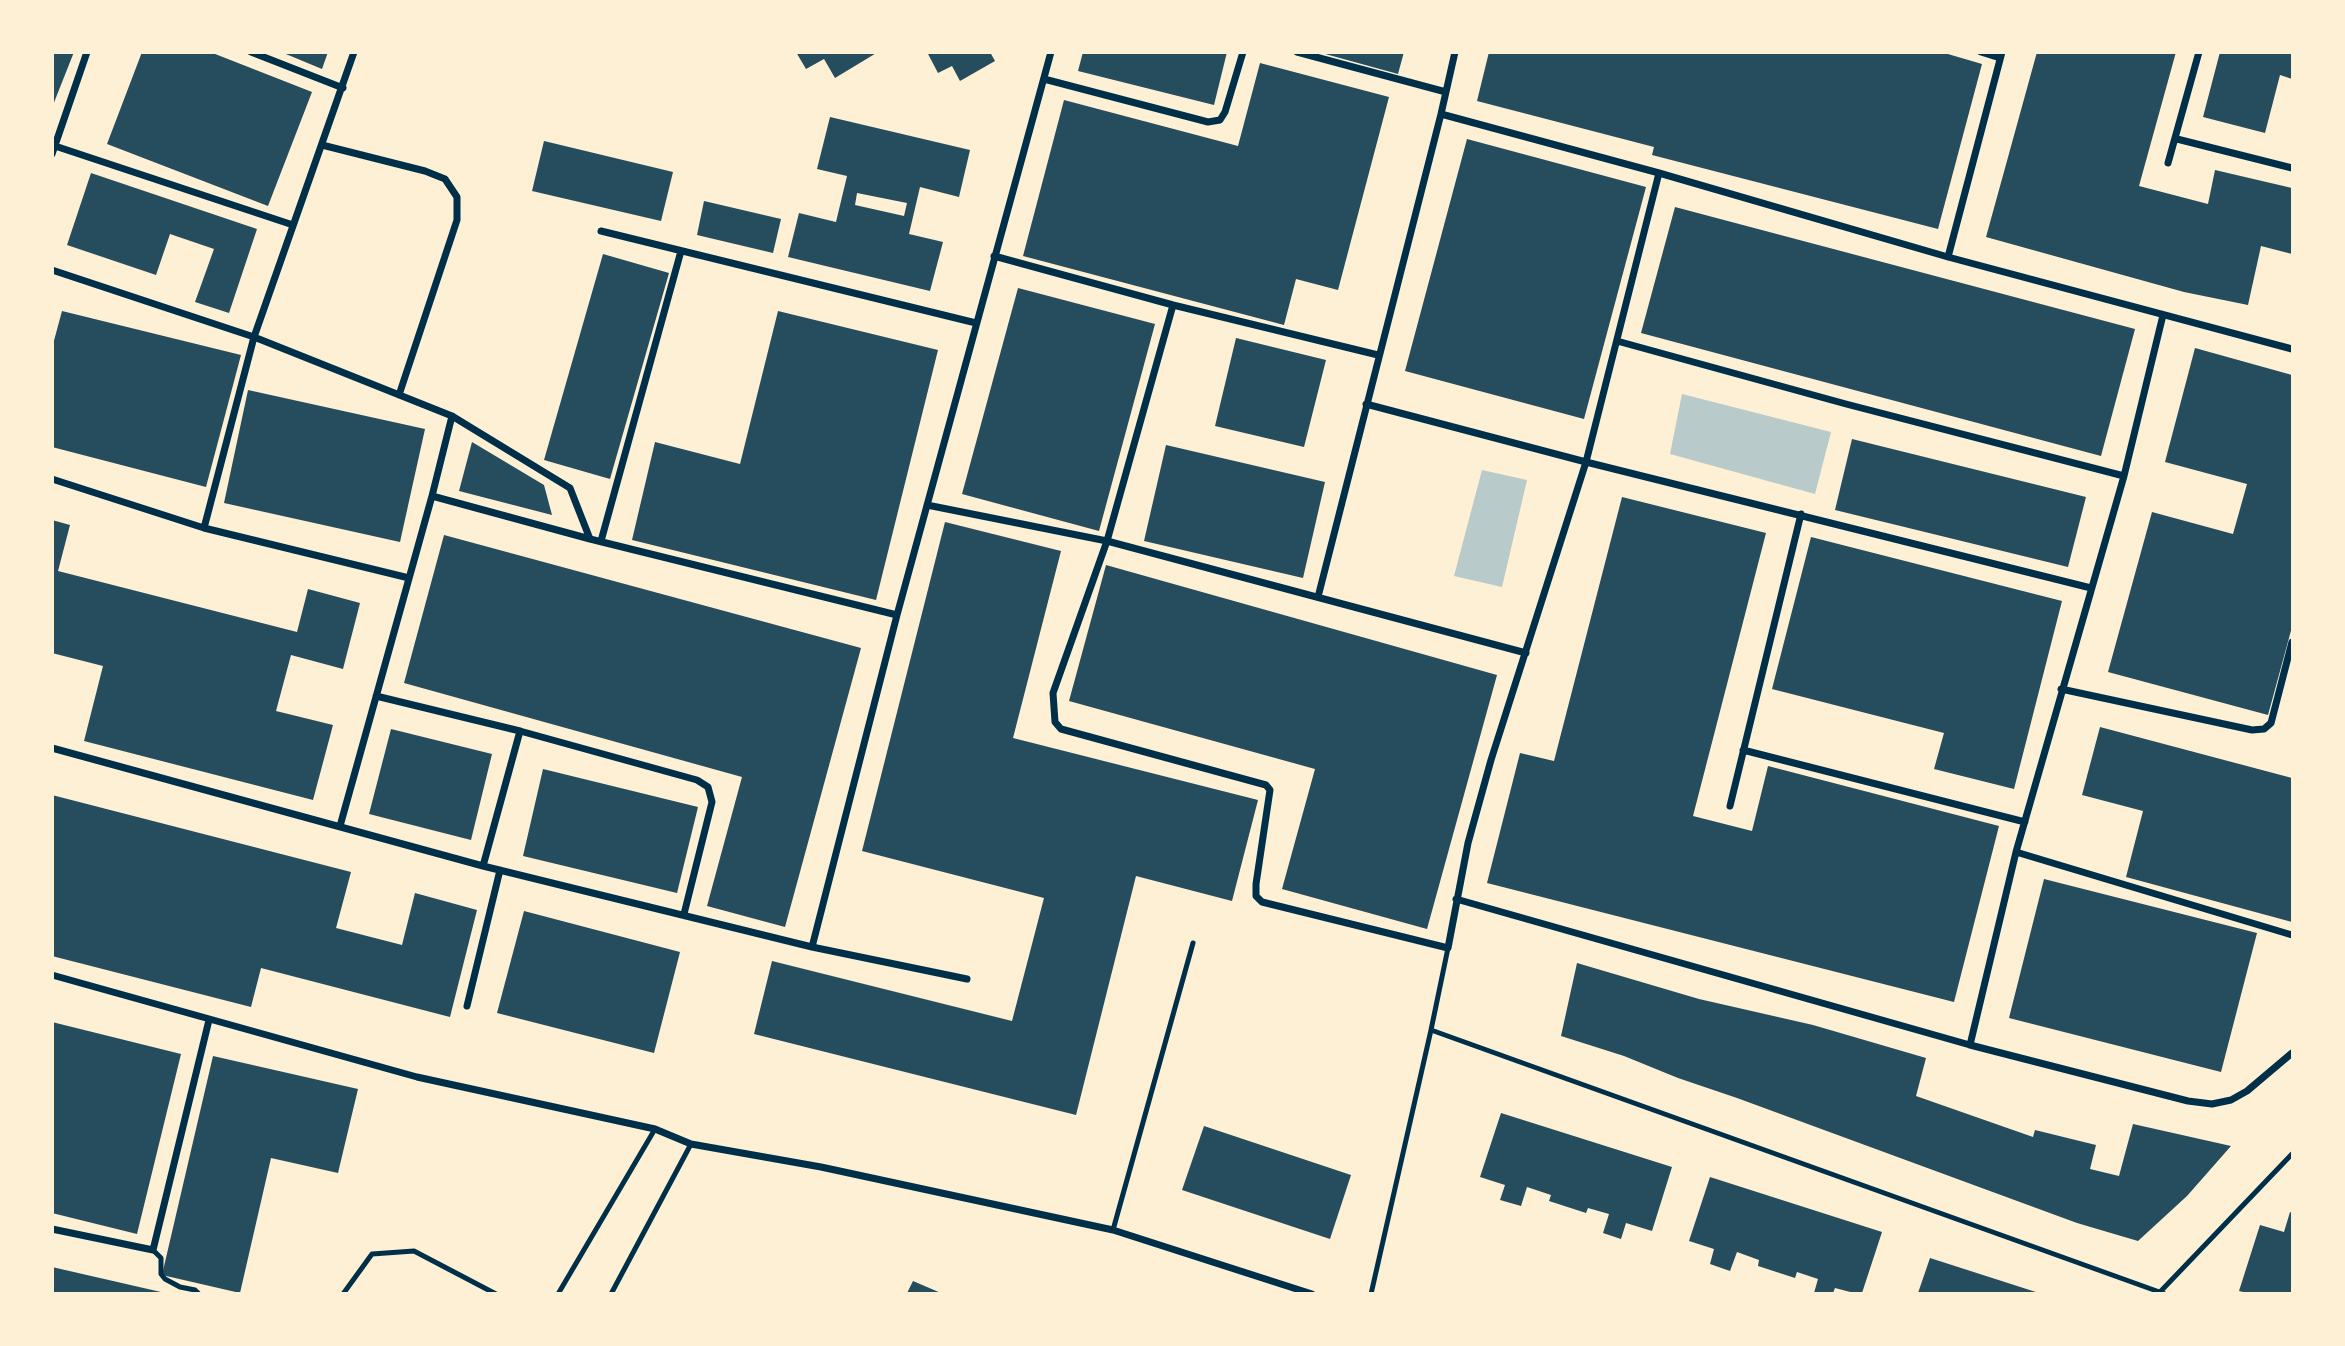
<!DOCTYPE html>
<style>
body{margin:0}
#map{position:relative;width:2345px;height:1346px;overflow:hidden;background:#fdf0d5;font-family:"Work Sans",sans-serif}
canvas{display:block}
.frame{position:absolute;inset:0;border:54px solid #fdf0d5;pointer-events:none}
</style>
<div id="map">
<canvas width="2345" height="1346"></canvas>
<div class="frame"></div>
</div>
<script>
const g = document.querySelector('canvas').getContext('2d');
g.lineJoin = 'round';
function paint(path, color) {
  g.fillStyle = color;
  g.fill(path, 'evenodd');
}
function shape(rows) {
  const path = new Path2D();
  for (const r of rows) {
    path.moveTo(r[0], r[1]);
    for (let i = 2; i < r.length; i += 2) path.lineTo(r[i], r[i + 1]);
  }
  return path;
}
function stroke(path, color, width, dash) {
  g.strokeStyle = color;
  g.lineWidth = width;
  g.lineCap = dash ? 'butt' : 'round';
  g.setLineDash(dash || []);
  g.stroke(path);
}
paint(shape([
 [1682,394,1831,432,1815,494,1670,454],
 [1482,470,1527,480,1502,587,1454,576]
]), '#b9caca');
paint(shape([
 [52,52,74,52,53,105,52,105],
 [142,52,210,52,312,92,268,206,107,144],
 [281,52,328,52,322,69],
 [796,52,878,52,835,78,824,59,806,69],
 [927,52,990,52,995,61,960,81,952,66,938,73],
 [1083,52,1227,52,1214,105,1078,71],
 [1318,52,1404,52,1398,74],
 [1489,52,1941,52,1982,64,1938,229,1652,155,1654,147,1477,101],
 [2037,52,2176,52,2139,186,2208,204,2215,170,2292,188,2292,254,2261,246,2248,305,2184,292,1986,237],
 [2220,52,2292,52,2292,79,2280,75,2265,133,2203,117],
 [1260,63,1389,97,1338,290,1296,279,1284,325,1023,256,1064,100,1238,146],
 [830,117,970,150,959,197,920,187,909,234,943,242,930,291,788,257,799,213,836,222,847,176,817,169],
 [857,193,907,203,904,216,855,205],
 [1467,139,1646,187,1584,419,1405,371],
 [544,141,673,172,661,221,532,191],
 [91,173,257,229,229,313,195,302,214,249,170,234,156,275,67,245],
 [704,201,781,219,773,253,697,235],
 [1675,207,2135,329,2101,456,1641,333],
 [603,254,669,273,610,479,544,460],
 [1018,288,1155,324,1099,531,962,494],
 [62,311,241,355,206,487,52,447,52,348],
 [778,311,938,350,876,600,632,540,655,442,740,464],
 [1236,338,1326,360,1304,447,1215,426],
 [2195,348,2292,375,2292,627,2268,715,2108,672,2152,512,2233,534,2247,484,2165,462],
 [248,390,425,429,400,542,224,503],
 [1852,439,2086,497,2068,567,1835,510],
 [472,442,544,485,552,515,459,491],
 [1166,445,1325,482,1303,578,1144,541],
 [1622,497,1766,533,1693,816,1752,831,1768,766,1999,826,1954,1002,1487,883,1520,753,1554,761],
 [52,520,70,525,58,571,297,632,308,589,360,603,343,669,291,655,276,711,333,725,313,800,84,741,103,666,52,653],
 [945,522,1061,551,1013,738,1258,800,1232,901,1136,876,1076,1115,754,1034,772,961,1012,1021,1044,898,862,851],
 [444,535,861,648,785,927,707,906,742,777,404,683],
 [1811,537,2062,601,2014,789,1934,769,1944,733,1772,689],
 [1106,565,1497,675,1427,929,1282,889,1315,769,1069,701],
 [2100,727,2292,778,2292,922,2126,877,2143,811,2082,795],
 [391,729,492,754,471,840,369,814],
 [543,769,698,807,677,893,523,856],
 [52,795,351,872,336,928,402,945,415,893,477,910,450,1017,261,968,251,1007,52,956],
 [2044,879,2257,933,2221,1072,2009,1018],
 [524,911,680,952,654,1053,497,1013],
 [1577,963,1699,999,1813,1025,1926,1058,1916,1096,2033,1137,2035,1130,2096,1145,2090,1169,2119,1176,2133,1124,2231,1146,2187,1196,2138,1241,2077,1223,1737,1098,1678,1078,1624,1056,1561,1036],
 [52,1022,181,1054,137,1234,52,1213],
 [213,1056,358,1089,338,1173,271,1158,240,1293,162,1275],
 [1501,1113,1672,1167,1652,1231,1626,1223,1621,1239,1603,1233,1609,1214,1588,1208,1586,1213,1549,1201,1551,1195,1527,1187,1521,1206,1500,1200,1505,1185,1480,1177],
 [1204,1126,1351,1175,1330,1239,1182,1190],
 [1710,1177,1882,1232,1862,1293,1854,1293,1835,1288,1833,1293,1814,1293,1818,1279,1797,1272,1795,1278,1758,1266,1759,1260,1737,1252,1730,1271,1710,1264,1714,1249,1689,1241],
 [2290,1212,2292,1213,2292,1293,2247,1293,2239,1291,2260,1225,2284,1232],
 [1930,1258,2039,1293,1918,1293],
 [52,1267,161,1292,161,1293,52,1293],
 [913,1281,941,1293,907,1293]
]), '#264d5e');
stroke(shape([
 [1431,1030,1448,948],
 [1113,1230,1193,943],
 [153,1250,161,1258,161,1274,165,1279,180,1287,195,1290,199,1294],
 [2160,1292,2292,1154],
 [343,1294,372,1254,414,1251,496,1294],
 [558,1294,655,1129],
 [611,1294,691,1144],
 [1371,1294,1431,1030,2165,1294]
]), '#003049', 5);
stroke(shape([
 [251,52,343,88],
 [1297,52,1446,92],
 [1981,52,2000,58],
 [1044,79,1208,122,1220,120,1225,112,1243,52],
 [1441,114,1659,173,1948,257,2292,349],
 [2177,139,2292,168],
 [322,145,425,171,445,179,457,197,457,220,399,395],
 [55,146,293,225],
 [52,154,87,52],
 [2168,163,2199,52],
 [601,231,976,323],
 [994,256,1173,305,1378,355],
 [1948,257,2002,52],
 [52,270,254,337,452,416,570,488,590,539],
 [1173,305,1107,541,1053,693,1055,722,1061,729,1266,785,1270,790,1256,884,1256,896,1262,902,1448,948,1468,843,1491,760,1586,462,1659,173],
 [1617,341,1846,404,2124,476],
 [1366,404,1586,462,2091,588],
 [52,479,204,528,409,578],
 [432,496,590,539,897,615],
 [927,505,1107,541,1526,653],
 [204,528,254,337,354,52],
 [601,541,681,251],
 [1318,597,1441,114,1455,52],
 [2061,689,2252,730,2264,729,2271,723,2292,642],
 [376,696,520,731,697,780,708,787,712,802,684,914],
 [52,748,483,866,812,947,967,979],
 [1743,750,2025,822],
 [1730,806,1801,514],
 [340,826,432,496,452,416],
 [2016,852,2292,935],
 [483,866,520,731],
 [1456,899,1970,1045,2188,1101,2212,1104,2231,1100,2247,1091,2292,1053],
 [812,947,897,615,1051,52],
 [52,975,417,1077,655,1129,691,1144,821,1167,1113,1230,1312,1294],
 [467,1006,500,870],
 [1970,1045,2016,852,2124,476,2163,315],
 [52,1229,153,1250,209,1020]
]), '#003049', 7);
</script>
